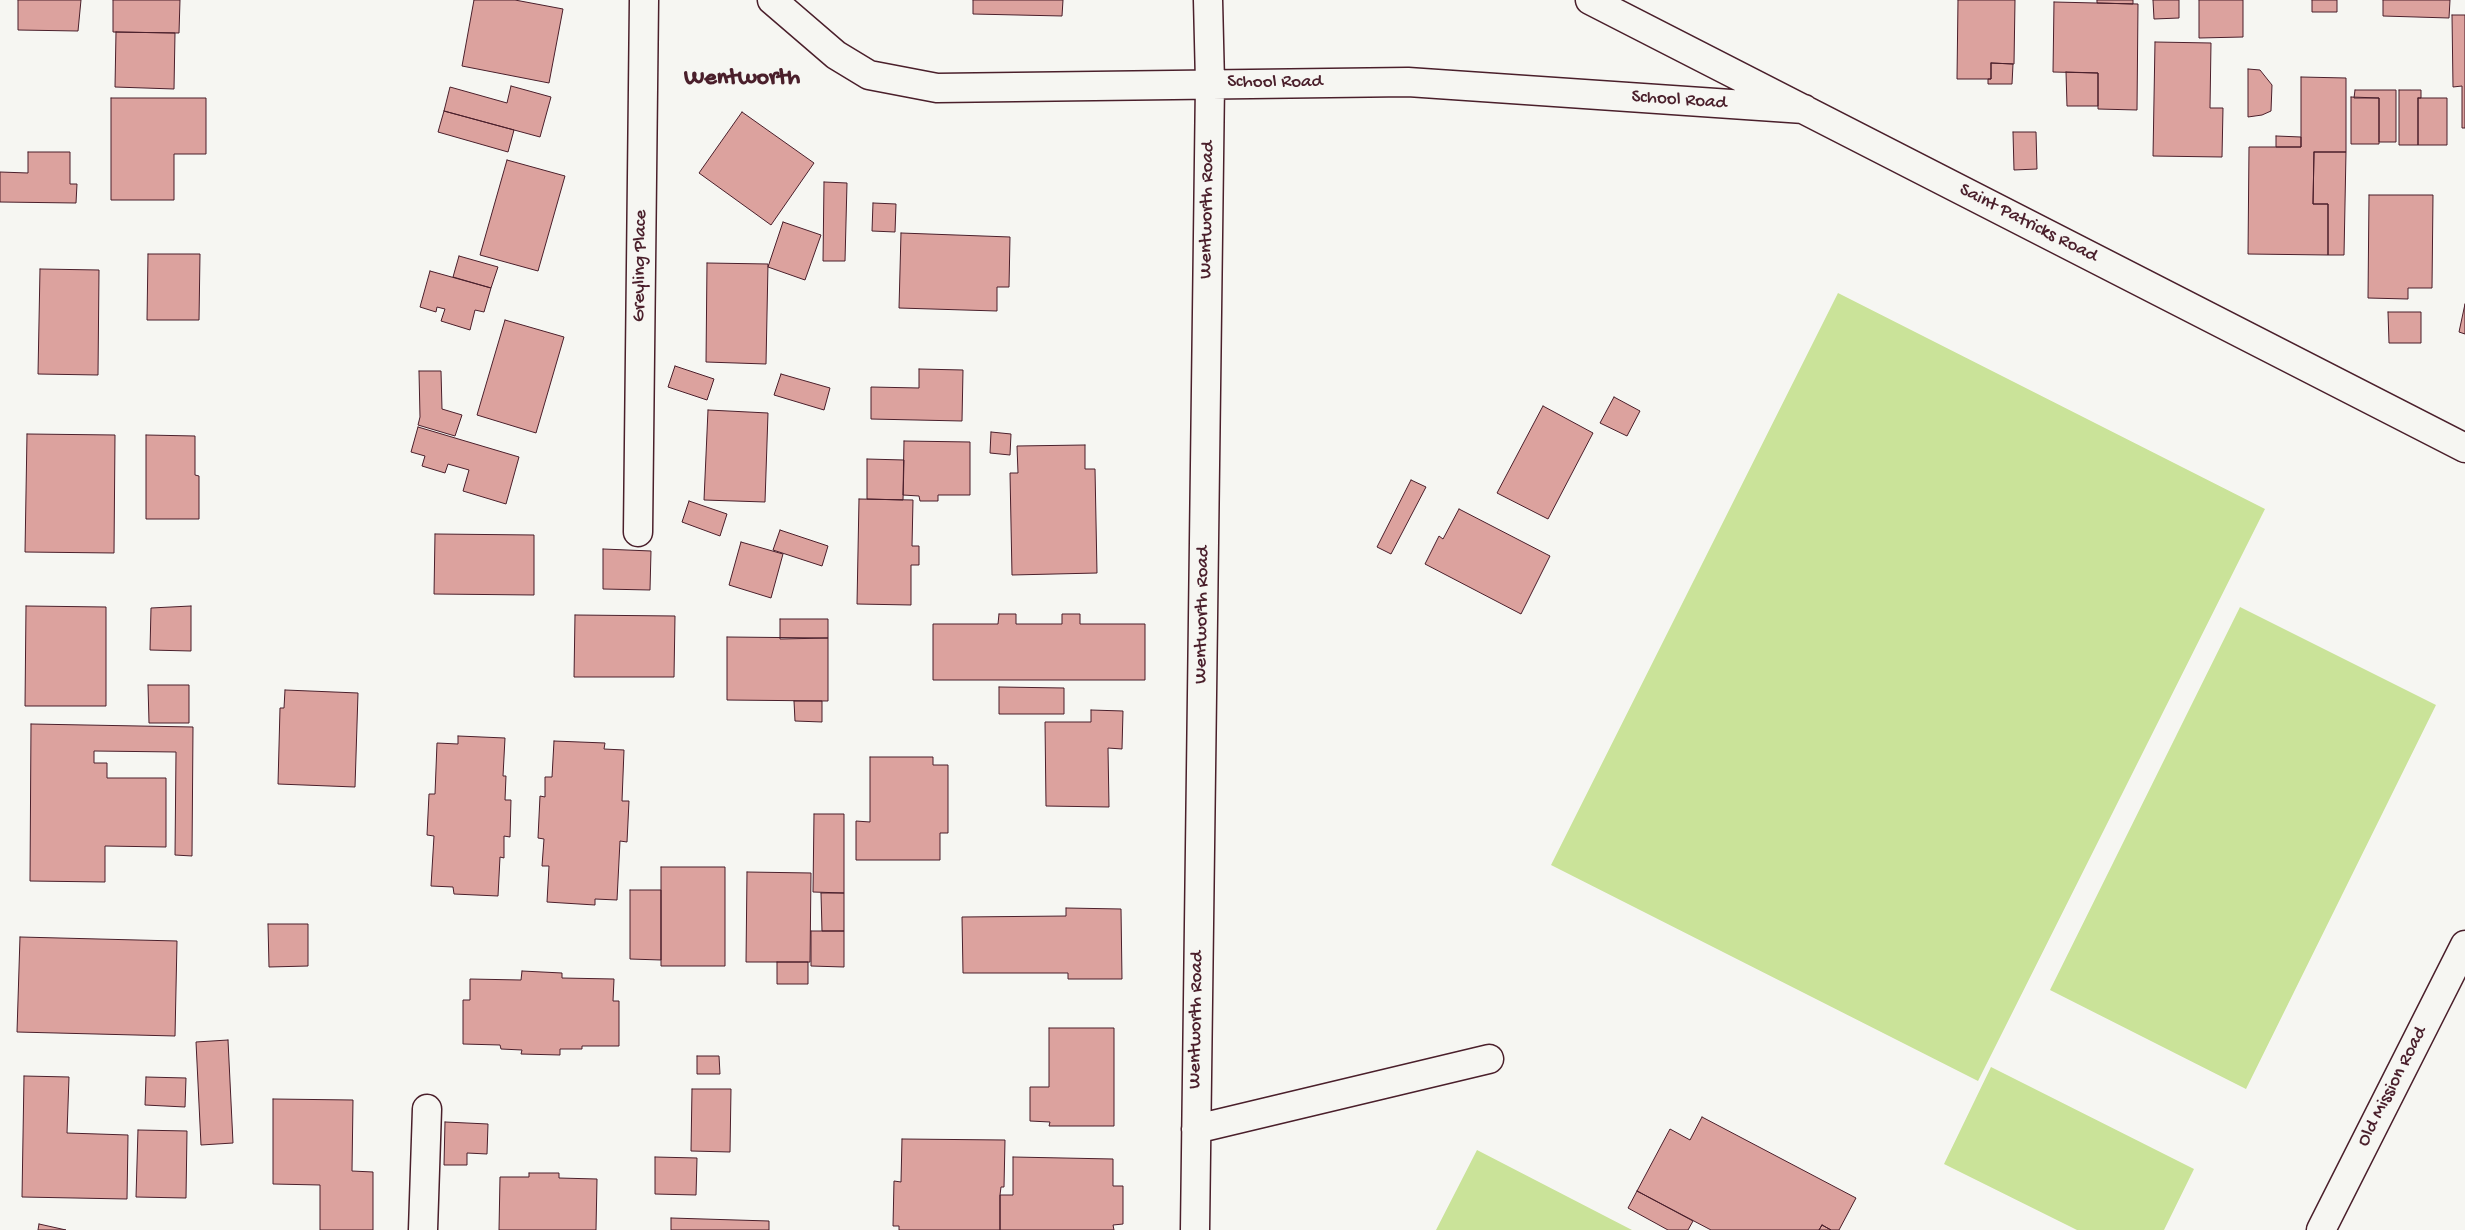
<!DOCTYPE html>
<style>
body{margin:0}
canvas{display:block;background:#f6f6f2}
</style>
<canvas width="2465" height="1230"></canvas>
<script>
const g = document.querySelector('canvas').getContext('2d');
g.lineJoin = 'round';
function paint(path, color) {
  g.fillStyle = color;
  g.fill(path, 'evenodd');
}
function shape(rows) {
  const path = new Path2D();
  for (const r of rows) {
    path.moveTo(r[0], r[1]);
    for (let i = 2; i < r.length; i += 2) path.lineTo(r[i], r[i + 1]);
  }
  return path;
}
function stroke(path, color, width, dash) {
  g.strokeStyle = color;
  g.lineWidth = width;
  g.lineCap = dash ? 'butt' : 'round';
  g.setLineDash(dash || []);
  g.stroke(path);
}
function write(font, color, halo, rows, align = 'center') {
  g.font = font + ' "Gochi Hand",sans-serif';
  g.lineWidth = 5;
  g.setLineDash([]);
  g.textBaseline = 'middle';
  g.strokeStyle = halo;
  g.fillStyle = color;
  for (const [text, x, y, turn = 0] of rows) {
    g.save();
    g.translate(x, y);
    g.rotate((+turn || 0) * Math.PI / 180);
    g.textAlign = isNaN(turn) ? turn : align;
    if (halo) g.strokeText(text, 0, 0);
    g.fillText(text, 0, 0);
    g.restore();
  }
}
paint(shape([
 [1838,293,2265,509,1978,1081,1551,865],
 [2240,607,2436,705,2246,1089,2050,990],
 [1991,1067,2194,1169,2164,1230,2077,1230,1944,1164],
 [1477,1150,1632,1230,1436,1230]
]), '#cae399');
const building = shape([
 [18,0,81,0,78,31,18,30,18,0],
 [113,0,180,0,179,33,113,32,113,0],
 [474,0,515,0,563,9,549,83,462,66,474,0],
 [973,0,1063,0,1062,16,973,14,973,0],
 [1958,0,2015,0,2014,64,1991,63,1991,79,1957,79,1958,0],
 [2097,0,2133,0,2133,4,2097,3,2097,0],
 [2153,0,2179,0,2179,18,2154,19,2153,0],
 [2199,0,2243,0,2243,37,2199,38,2199,0],
 [2312,0,2337,0,2337,12,2312,12,2312,0],
 [2383,0,2450,0,2449,18,2383,16,2383,0],
 [2054,2,2138,4,2137,110,2098,109,2098,73,2053,72,2054,2],
 [2452,15,2465,15,2465,128,2462,128,2462,86,2453,87,2452,15],
 [116,32,175,33,174,89,115,87,116,32],
 [2155,42,2211,43,2210,108,2223,108,2222,157,2153,156,2155,42],
 [1991,63,2013,64,2012,84,1988,84,1988,79,1991,79,1991,63],
 [2248,69,2260,70,2272,85,2271,111,2262,115,2248,117,2248,69],
 [2066,72,2098,73,2098,106,2067,106,2066,72],
 [2301,77,2346,78,2346,152,2314,152,2313,204,2328,204,2328,255,2248,254,2249,147,2301,147,2301,77],
 [511,86,551,97,540,137,444,111,450,87,507,103,511,86],
 [2355,90,2396,90,2396,142,2379,142,2379,98,2354,98,2355,90],
 [2399,90,2421,90,2421,98,2418,98,2418,145,2399,145,2399,90],
 [2351,97,2379,98,2379,144,2351,144,2351,97],
 [111,98,206,98,206,154,174,154,174,200,111,200,111,98],
 [2418,98,2447,98,2447,145,2418,145,2418,98],
 [444,111,514,130,508,152,438,132,444,111],
 [742,112,814,163,771,225,699,173,742,112],
 [2013,132,2036,132,2037,169,2014,170,2013,132],
 [2276,136,2301,137,2301,147,2276,147,2276,136],
 [28,152,70,152,70,184,77,184,76,203,0,202,0,172,28,173,28,152],
 [2314,152,2346,152,2344,255,2328,255,2328,204,2313,204,2314,152],
 [507,160,565,176,538,271,480,255,507,160],
 [824,182,847,183,845,261,823,261,824,182],
 [2369,195,2433,195,2432,288,2408,288,2408,299,2368,298,2369,195],
 [873,203,896,204,895,232,872,231,873,203],
 [783,222,821,235,805,280,768,267,783,222],
 [901,233,1010,237,1009,287,997,287,997,311,899,308,901,233],
 [148,254,200,254,199,320,147,320,148,254],
 [459,256,498,267,491,288,453,277,459,256],
 [707,263,768,264,766,364,706,362,707,263],
 [40,269,99,270,98,375,38,374,40,269],
 [430,271,491,288,484,312,475,310,470,330,441,321,445,309,437,307,436,312,420,307,430,271],
 [2465,304,2465,334,2459,332,2465,304],
 [2388,312,2421,312,2421,343,2389,343,2388,312],
 [505,320,564,337,536,433,477,415,505,320],
 [675,366,714,379,707,400,668,387,675,366],
 [919,369,963,370,962,421,871,419,871,387,919,388,919,369],
 [419,371,441,371,442,409,462,415,455,436,418,425,420,417,419,371],
 [781,374,830,388,824,410,774,395,781,374],
 [1614,397,1640,411,1627,436,1600,423,1614,397],
 [1543,406,1593,433,1548,519,1497,493,1543,406],
 [708,410,768,413,765,502,704,500,708,410],
 [418,427,519,457,506,504,463,491,469,470,448,464,445,473,422,466,425,456,411,452,418,427],
 [991,432,1011,434,1010,455,990,453,991,432],
 [27,434,115,435,114,553,25,552,27,434],
 [146,435,195,436,195,475,199,476,199,519,146,519,146,435],
 [904,441,970,442,970,495,938,495,938,501,920,501,919,496,903,495,904,441],
 [1085,445,1085,469,1095,469,1097,573,1012,575,1010,473,1018,473,1017,446,1085,445],
 [867,459,904,460,903,500,867,499,867,459],
 [1411,480,1426,487,1391,554,1377,547,1411,480],
 [859,499,913,500,912,546,919,546,919,565,911,565,911,605,857,604,859,499],
 [689,501,727,514,720,536,682,522,689,501],
 [1459,509,1550,556,1521,614,1425,564,1439,536,1443,539,1459,509],
 [780,530,828,546,822,566,773,550,780,530],
 [435,534,534,535,534,595,434,594,435,534],
 [741,542,783,554,771,598,729,585,741,542],
 [603,549,651,551,650,590,603,589,603,549],
 [26,606,106,607,106,706,25,706,26,606],
 [191,606,191,651,150,650,151,608,191,606],
 [999,614,1016,614,1016,624,1062,624,1062,614,1080,614,1080,624,1145,624,1145,680,933,680,933,624,998,624,999,614],
 [575,615,675,616,674,677,574,677,575,615],
 [780,619,828,619,828,638,780,639,780,619],
 [727,637,828,638,828,701,727,700,727,637],
 [148,685,189,685,189,723,149,723,148,685],
 [999,687,1064,688,1064,714,999,714,999,687],
 [285,690,358,693,355,787,278,784,280,708,284,708,285,690],
 [794,701,822,701,822,722,795,721,794,701],
 [1091,710,1123,711,1122,749,1108,748,1109,807,1046,806,1045,722,1091,722,1091,710],
 [31,724,193,727,192,856,175,855,176,752,94,751,94,763,107,763,107,778,166,778,166,847,105,846,105,882,30,881,31,724],
 [458,736,505,738,503,776,506,776,505,800,511,800,510,837,504,836,504,858,500,857,498,896,454,894,453,887,431,886,434,836,427,835,429,794,435,794,437,743,458,744,458,736],
 [554,741,605,743,604,749,624,750,622,801,629,801,627,842,620,841,617,900,595,899,595,905,547,902,549,866,542,866,544,839,538,838,540,796,545,797,545,777,552,777,554,741],
 [870,757,933,757,933,765,948,765,948,833,940,833,940,860,856,860,856,821,870,822,870,757],
 [814,814,844,814,844,893,813,892,814,814],
 [661,867,725,867,725,966,661,966,661,867],
 [747,872,811,873,810,962,746,962,747,872],
 [630,890,661,890,661,960,630,959,630,890],
 [821,893,844,893,844,931,822,931,821,893],
 [1066,908,1121,909,1122,979,1068,979,1068,973,963,973,962,917,1066,916,1066,908],
 [268,924,308,924,308,966,269,967,268,924],
 [811,931,844,931,844,967,811,966,811,931],
 [20,937,177,941,175,1036,17,1032,20,937],
 [777,962,808,962,808,984,777,984,777,962],
 [522,971,562,973,562,978,614,979,613,1001,619,1001,619,1046,582,1046,582,1049,560,1049,560,1055,521,1054,522,1050,501,1049,500,1045,463,1044,463,1000,470,1000,470,979,521,980,522,971],
 [1049,1028,1114,1028,1114,1126,1049,1126,1050,1122,1030,1121,1030,1087,1049,1087,1049,1028],
 [228,1040,233,1143,201,1145,196,1042,228,1040],
 [697,1056,719,1056,720,1074,697,1074,697,1056],
 [24,1076,69,1077,67,1133,128,1135,127,1199,22,1197,24,1076],
 [146,1077,186,1078,185,1107,145,1105,146,1077],
 [692,1089,731,1089,730,1152,691,1151,692,1089],
 [273,1099,353,1100,352,1171,373,1172,373,1230,320,1230,320,1185,273,1184,273,1099],
 [1702,1117,1856,1198,1839,1230,1831,1230,1822,1225,1819,1230,1711,1230,1637,1191,1670,1129,1690,1140,1702,1117],
 [445,1122,488,1124,487,1154,467,1153,467,1165,444,1165,445,1122],
 [138,1130,187,1131,186,1198,136,1197,138,1130],
 [902,1139,1005,1140,1004,1187,1001,1187,1000,1195,1000,1230,899,1230,899,1226,893,1226,894,1181,901,1182,902,1139],
 [655,1157,697,1158,696,1195,655,1194,655,1157],
 [1013,1157,1113,1159,1113,1186,1123,1186,1123,1224,1113,1225,1114,1230,1000,1230,1000,1195,1013,1195,1013,1157],
 [529,1173,559,1173,559,1178,597,1179,596,1230,499,1230,500,1177,529,1177,529,1173],
 [1637,1191,1693,1221,1688,1230,1668,1230,1628,1208,1637,1191],
 [671,1218,769,1221,769,1230,671,1230,671,1218],
 [39,1224,66,1230,38,1230,39,1224],
 [1822,1225,1831,1230,1819,1230,1822,1225]
]);
paint(building, '#dca29e');
stroke(building, '#4a1f2b', 1);
const minor = shape([
 [772,0,836,55,869,75,937,88,1408,82,1804,109],
 [1590,0,2465,448],
 [638,532,644,0],
 [1196,1129,1489,1059],
 [423,1230,427,1109],
 [1195,1230,1210,83,1208,0],
 [2321,1230,2465,945]
]);
stroke(minor, '#4a1f2b', 31);
stroke(minor, '#f6f6f2', 28);
write('19px', '#4a1f2b', '#f6f6f2', [
 ["School Road",1275,83],
 ["School Road",1679,101,4],
 ["Wentworth Road",1208,210,-89],
 ["Saint Patricks Road",2028,224,27],
 ["Greyling Place",641,266,-89],
 ["Wentworth Road",1203,615,-89],
 ["Wentworth Road",1197,1020,-89],
 ["Old Mission Road",2393,1087,-63]
]);
write('bold 24px', '#4a1f2b', '#f6f6f2', [
 ["Wentworth",742,79]
]);
</script>
